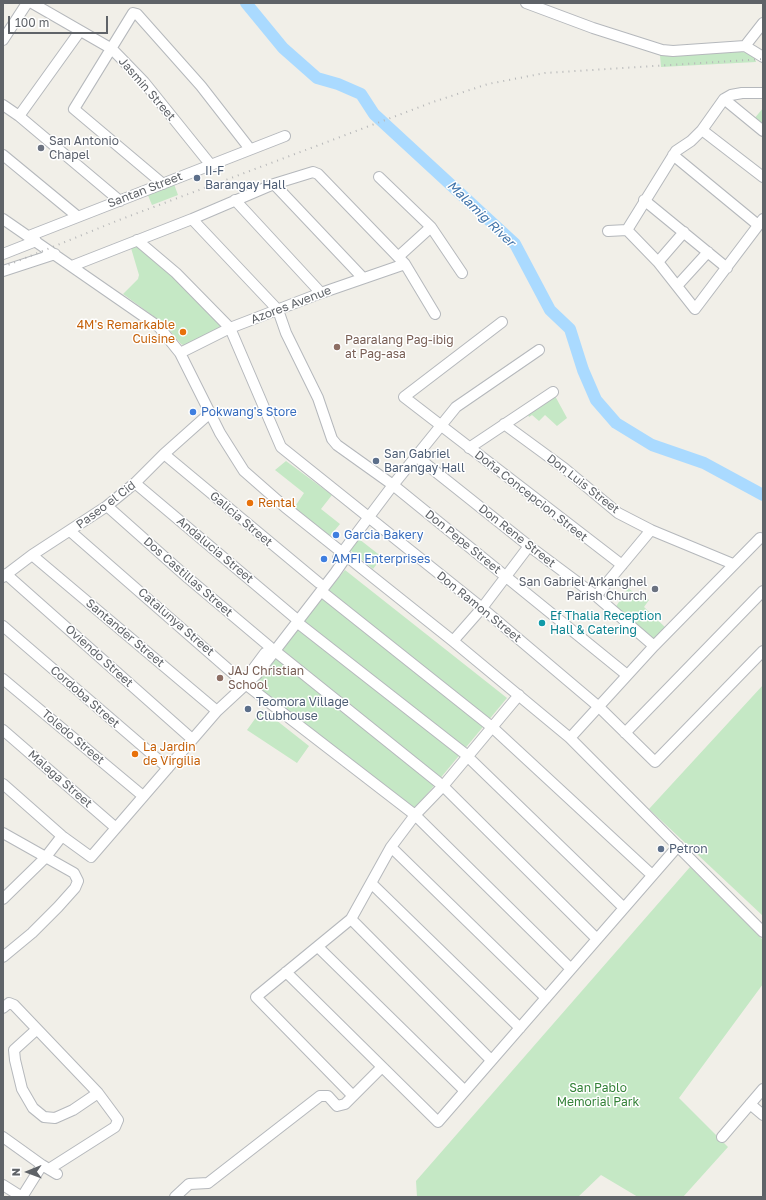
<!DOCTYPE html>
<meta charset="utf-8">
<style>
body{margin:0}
#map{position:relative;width:766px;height:1200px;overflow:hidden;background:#f1efe8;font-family:"Golos Text",sans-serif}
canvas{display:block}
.frame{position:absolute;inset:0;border:4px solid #5f6368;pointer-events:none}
.north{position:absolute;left:8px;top:1152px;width:40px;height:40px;-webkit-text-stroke:3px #fff;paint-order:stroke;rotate:269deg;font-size:11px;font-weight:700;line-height:16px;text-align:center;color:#5f6368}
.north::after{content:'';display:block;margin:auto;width:14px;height:18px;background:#5f6368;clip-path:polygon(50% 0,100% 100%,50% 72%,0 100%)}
.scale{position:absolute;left:8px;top:16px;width:100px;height:18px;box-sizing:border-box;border:2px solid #5f6368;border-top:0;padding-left:5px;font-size:12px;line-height:14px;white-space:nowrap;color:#5f6368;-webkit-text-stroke:3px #fff;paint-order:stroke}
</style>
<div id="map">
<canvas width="766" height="1200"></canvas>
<div class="frame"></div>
<div class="north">N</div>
<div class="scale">100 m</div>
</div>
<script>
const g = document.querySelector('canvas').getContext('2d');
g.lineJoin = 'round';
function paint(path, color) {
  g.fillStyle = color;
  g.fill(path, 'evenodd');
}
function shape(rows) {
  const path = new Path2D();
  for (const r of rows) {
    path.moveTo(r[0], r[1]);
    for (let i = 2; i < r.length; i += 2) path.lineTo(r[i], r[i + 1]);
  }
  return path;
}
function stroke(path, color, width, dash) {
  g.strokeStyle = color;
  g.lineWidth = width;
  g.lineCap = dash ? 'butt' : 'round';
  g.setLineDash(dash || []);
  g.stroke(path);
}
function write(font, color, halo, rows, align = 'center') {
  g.font = font + ' "Golos Text",sans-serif';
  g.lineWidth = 3;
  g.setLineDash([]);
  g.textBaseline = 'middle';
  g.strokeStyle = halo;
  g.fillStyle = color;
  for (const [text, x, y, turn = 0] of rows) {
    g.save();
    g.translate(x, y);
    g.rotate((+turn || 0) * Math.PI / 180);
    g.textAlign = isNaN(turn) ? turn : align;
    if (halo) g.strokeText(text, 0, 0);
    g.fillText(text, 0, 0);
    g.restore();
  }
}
paint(shape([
 [729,51,753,53,756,62,661,67,660,55],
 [763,108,763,126,754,119],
 [174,184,178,195,152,205,147,193],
 [136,246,166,270,223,327,185,346,181,344,164,324,123,294,138,279,139,275,131,248],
 [554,394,567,418,557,426,545,415,539,421,532,415,529,417,526,411],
 [286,461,332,495,321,509,340,524,330,536,294,508,304,493,275,470],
 [359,539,382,557,373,569,350,550],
 [345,570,507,698,413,811,251,684],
 [628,588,637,595,639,592,649,600,644,607,666,628,653,641,615,608],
 [763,685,763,916,649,809],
 [262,709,309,746,297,763,247,730],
 [690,867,763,940,763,984,679,1098,728,1147,683,1197,638,1197,601,1175,578,1197,417,1197,416,1181]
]), '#c5e8c5');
stroke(shape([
 [246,3,283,48,317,78,338,84,361,94,374,114,515,244,550,310,570,329,583,370,596,400,616,423,652,445,704,463,763,495]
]), '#aadaff', 12);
const minor = shape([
 [32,3,112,49,144,82,210,164],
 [526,3,593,28,662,50,673,51,745,46,763,57],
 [3,40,27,3],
 [745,46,763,23],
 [724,99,763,131],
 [3,105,19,116,120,201],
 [19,116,80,31],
 [702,130,763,177],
 [3,155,77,216],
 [673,155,758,225],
 [379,177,431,227,462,273],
 [163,184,74,109,133,13,137,14,201,86,250,149],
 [274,184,363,278],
 [235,200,321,293],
 [644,200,727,268],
 [3,219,159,327,180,353,220,433,244,471,285,507,453,641,570,738,763,932],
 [192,219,278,310,286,333,318,398,332,439,337,445,393,485,627,675],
 [627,230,676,151,691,141,702,130,724,99,731,95,742,93,763,93],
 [608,231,627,230,658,262,695,309,763,219],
 [29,236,285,136],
 [137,240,176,273,230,328,281,447,482,608,599,707,655,762,763,651],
 [3,254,36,241],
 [398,257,431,227],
 [658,262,684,232],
 [72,266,192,219,274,184,313,172,318,174,405,264,435,314],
 [3,271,55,254],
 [677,286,708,252],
 [502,322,404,397,622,565],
 [180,353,230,328,321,293,405,264],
 [504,424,564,468,618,513,651,530,733,564],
 [469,448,553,392],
 [164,454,319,583],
 [416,456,529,546,596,596,654,646],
 [135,483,294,617],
 [107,506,188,578,270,647],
 [70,531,244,683,415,815,571,969],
 [32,555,217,711],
 [338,558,393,485,456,407,539,350],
 [6,574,192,739],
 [3,577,32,555,107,506,135,483,164,454,210,413],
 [321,591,488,724],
 [596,596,651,530],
 [298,623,464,753],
 [3,626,168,768],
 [453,641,482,608,529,546],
 [275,651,438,782],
 [3,679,143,796],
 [245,680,265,653],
 [493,728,652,875],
 [3,730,116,828],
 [625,733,763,591],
 [570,738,654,646,760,538],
 [467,756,623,907],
 [3,784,62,836,91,857,217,711,257,674,335,573,346,557],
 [443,786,596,938],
 [3,833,74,873,78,881,75,888,58,907,32,933,3,957],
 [391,847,546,998],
 [371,883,520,1028],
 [3,899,45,858,62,836],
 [351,919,491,1060],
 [318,947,465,1091],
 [286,972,438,1122,678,846],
 [3,1008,9,1003,14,1005,98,1093,118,1120,115,1127,49,1169],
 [36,1030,14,1050,15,1060,22,1089,33,1108,44,1117,55,1118,73,1110,98,1093],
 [382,1067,353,1096,256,997,351,919,391,847,415,815,443,786,519,695],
 [750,1104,763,1115],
 [3,1137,42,1165,57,1174],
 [722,1137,763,1089],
 [3,1185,22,1197],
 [22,1197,42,1165],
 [175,1197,189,1184,208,1183,320,1096,328,1096,337,1106,345,1104,353,1096]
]);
stroke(minor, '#b5b8bc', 12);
stroke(minor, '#fff', 10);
stroke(shape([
 [3,267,119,220,303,151,433,102,488,84,545,73,763,59]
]), '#b6b7b8', 2, [1, 5]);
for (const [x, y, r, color] of [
 [41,148,4,"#6b7280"],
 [197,178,4,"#5c6f8a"],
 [183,332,4,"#e8710a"],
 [337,347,4,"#8d6e63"],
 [193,412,4,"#3f7fe0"],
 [376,461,4,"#5c6f8a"],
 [250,503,4,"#e8710a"],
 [336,535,4,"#3f7fe0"],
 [324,559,4,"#3f7fe0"],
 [655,589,4,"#6b7280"],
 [542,623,4,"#0f9aa8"],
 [220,678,4,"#8d6e63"],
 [248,709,4,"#5c6f8a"],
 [135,754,4,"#e8710a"],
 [661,849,4,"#5c6f8a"]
]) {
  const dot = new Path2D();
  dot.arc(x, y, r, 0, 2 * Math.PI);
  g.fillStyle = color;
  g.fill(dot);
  stroke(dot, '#fff', 1.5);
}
write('12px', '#5f6368', '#fff', [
 ["Jasmin Street",147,89,49],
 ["Santan Street",145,190,-21],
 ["Azores Avenue",291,305,-21],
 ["Don Luis Street",583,484,38],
 ["Doña Concepcion Street",531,496,38],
 ["Paseo el Cid",106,505,-37],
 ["Galicia Street",241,519,40],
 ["Don Rene Street",517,536,38],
 ["Don Pepe Street",463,542,39],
 ["Andalucia Street",215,550,40],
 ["Dos Castillas Street",188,577,41],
 ["Don Ramon Street",479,607,39],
 ["Catalunya Street",176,622,41],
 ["Santander Street",125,633,40],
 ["Oviendo Street",99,656,42],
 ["Cordoba Street",85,697,41],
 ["Toledo Street",73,737,40],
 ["Malaga Street",60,779,41]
]);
write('12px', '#5b616d', '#fff', [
 ["San Antonio",49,141],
 ["Chapel",49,155],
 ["San Gabriel Arkanghel",647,582,"right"],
 ["Parish Church",647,596,"right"]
], 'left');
write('12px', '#4e5e75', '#fff', [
 ["II-F",205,171],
 ["Barangay Hall",205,185],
 ["San Gabriel",384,454],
 ["Barangay Hall",384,468],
 ["Teomora Village",256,702],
 ["Clubhouse",256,716],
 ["Petron",669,849]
], 'left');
write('12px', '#c56008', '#fff', [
 ["4M's Remarkable",175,325,"right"],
 ["Cuisine",175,339,"right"],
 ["Rental",258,503],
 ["La Jardin",143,747],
 ["de Virgilia",143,761]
], 'left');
write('12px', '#785e54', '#fff', [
 ["Paaralang Pag-ibig",345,340],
 ["at Pag-asa",345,354],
 ["JAJ Christian",228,671],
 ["School",228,685]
], 'left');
write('12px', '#366cbe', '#fff', [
 ["Pokwang's Store",201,412],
 ["Garcia Bakery",344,535],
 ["AMFI Enterprises",332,559]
], 'left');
write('12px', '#0d838f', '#fff', [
 ["Ef Thalia Reception",550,616],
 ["Hall & Catering",550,630]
], 'left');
write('12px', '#348238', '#fff', [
 ["San Pablo",598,1088],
 ["Memorial Park",598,1102]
]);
write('italic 13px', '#4174aa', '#fff', [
 ["Malamig River",481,214,44]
]);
</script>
